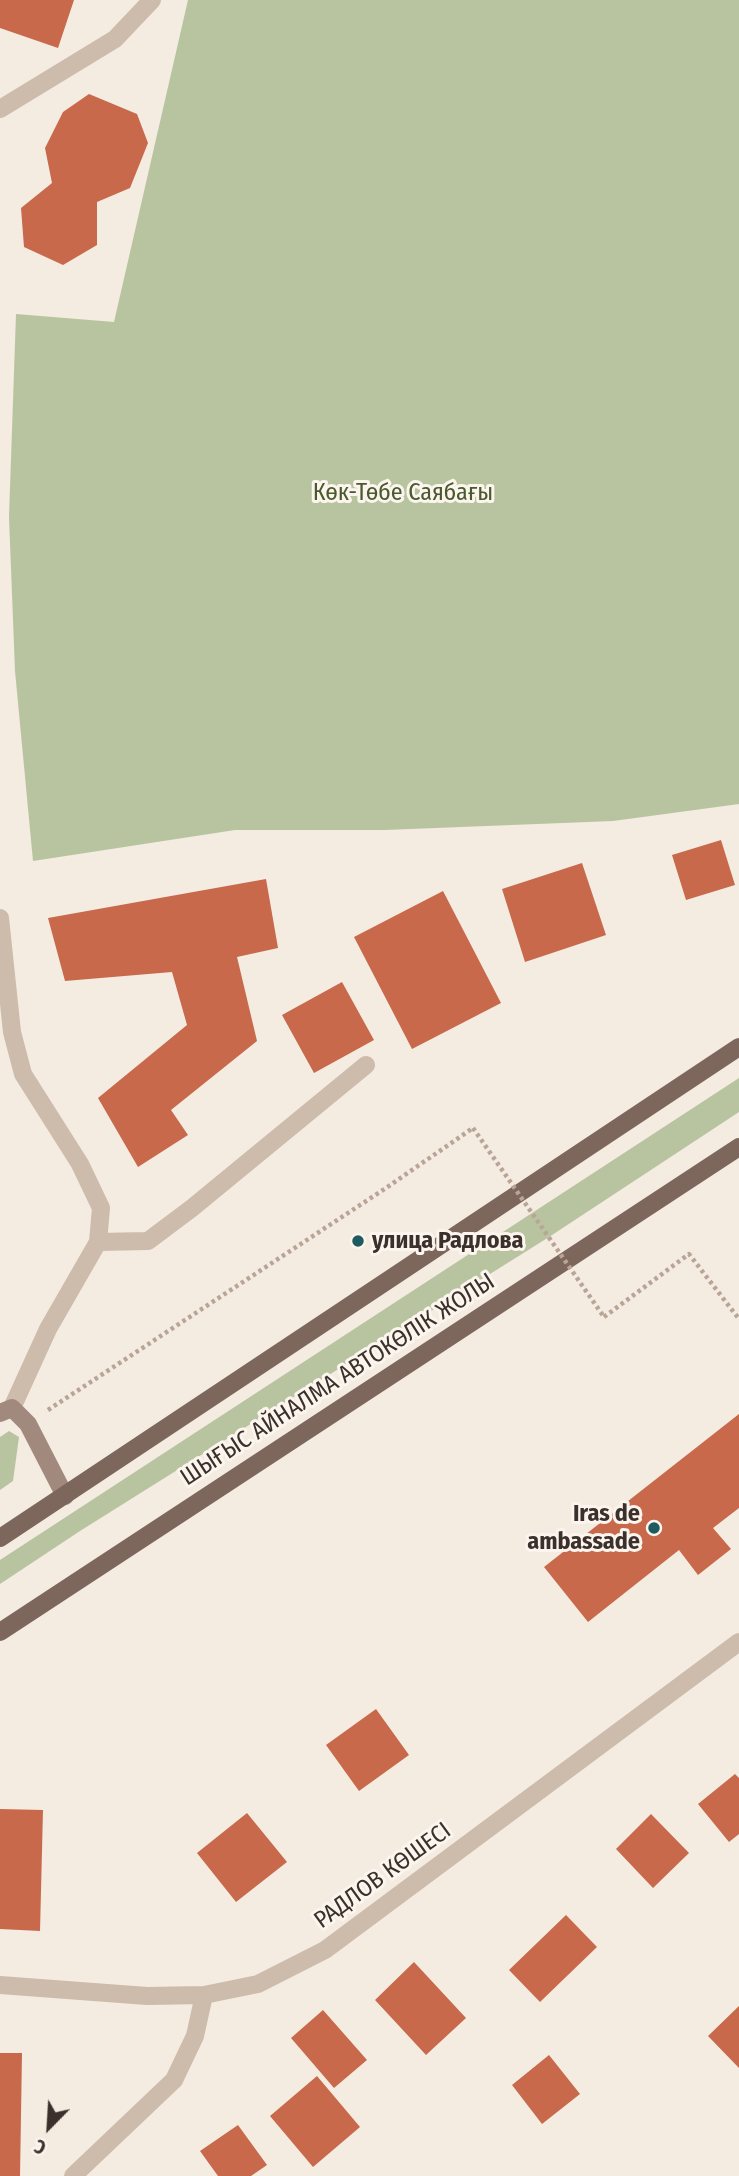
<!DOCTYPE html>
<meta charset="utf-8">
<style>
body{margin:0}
#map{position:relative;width:739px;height:2176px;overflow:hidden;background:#f4ebe1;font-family:"Fira Sans Condensed",sans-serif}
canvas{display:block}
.north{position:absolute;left:14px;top:2092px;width:70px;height:70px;-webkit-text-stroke:5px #fbf5ee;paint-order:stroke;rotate:204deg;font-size:19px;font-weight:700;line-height:28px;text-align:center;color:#3b302b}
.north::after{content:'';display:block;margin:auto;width:24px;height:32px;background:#3b302b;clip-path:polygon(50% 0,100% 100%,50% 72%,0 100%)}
</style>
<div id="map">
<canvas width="739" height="2176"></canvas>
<div class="north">С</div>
</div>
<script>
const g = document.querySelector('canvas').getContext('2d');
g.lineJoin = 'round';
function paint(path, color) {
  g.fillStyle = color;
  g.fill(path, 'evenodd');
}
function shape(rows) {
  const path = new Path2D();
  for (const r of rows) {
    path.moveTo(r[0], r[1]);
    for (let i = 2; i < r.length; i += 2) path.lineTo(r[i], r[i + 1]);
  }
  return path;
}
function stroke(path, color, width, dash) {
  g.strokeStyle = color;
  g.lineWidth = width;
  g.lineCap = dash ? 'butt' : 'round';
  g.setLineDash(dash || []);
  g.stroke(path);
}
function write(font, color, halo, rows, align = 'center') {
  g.font = font + ' "Fira Sans Condensed",sans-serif';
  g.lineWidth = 6;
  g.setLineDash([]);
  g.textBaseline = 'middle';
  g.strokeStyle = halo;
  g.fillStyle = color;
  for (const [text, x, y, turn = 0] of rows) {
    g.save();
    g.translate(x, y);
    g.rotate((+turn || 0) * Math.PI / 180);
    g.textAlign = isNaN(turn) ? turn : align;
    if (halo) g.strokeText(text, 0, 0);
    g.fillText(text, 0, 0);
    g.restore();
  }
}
paint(shape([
 [188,0,739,0,739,804,613,821,385,830,235,830,33,861,15,671,9,517,16,314,114,322],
 [739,1078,739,1112,549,1237,80,1531,0,1584,0,1560],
 [9,1431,19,1437,13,1481,0,1490,0,1437]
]), '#b8c4a0');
paint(shape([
 [0,0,74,0,58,48,0,28],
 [89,94,137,114,148,143,130,188,97,202,97,245,63,265,24,247,21,208,52,183,45,148,63,112],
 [721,840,735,885,686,900,672,855],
 [582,863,606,935,525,962,502,889],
 [266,879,278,948,237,957,257,1041,171,1110,188,1135,138,1167,98,1098,187,1025,172,972,65,981,48,918],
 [443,891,501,1003,412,1049,354,937],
 [342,982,374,1040,314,1073,282,1015],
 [739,1414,739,1508,713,1528,731,1549,698,1575,679,1550,588,1622,544,1567],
 [376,1709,409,1755,359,1791,326,1745],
 [735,1774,739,1778,739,1834,729,1842,698,1804],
 [0,1809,43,1810,40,1931,0,1929],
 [247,1813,287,1862,236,1902,197,1853],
 [651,1814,689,1853,653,1888,616,1849],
 [566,1915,597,1947,540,2002,509,1970],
 [414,1962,466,2018,426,2055,375,2000],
 [739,2006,739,2068,708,2036],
 [323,2010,367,2060,334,2088,291,2038],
 [0,2053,22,2053,20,2176,0,2176],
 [549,2055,580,2094,542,2124,512,2085],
 [317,2076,360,2127,313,2167,270,2116],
 [238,2125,267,2165,251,2176,218,2176,200,2151]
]), '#c8694b');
stroke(shape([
 [604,1317,689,1254,739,1319],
 [48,1410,383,1190,473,1128]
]), '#b9a596', 4.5, [3.5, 3.5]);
stroke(shape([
 [0,109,115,39,152,0],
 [0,918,12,1032,23,1074,80,1164,101,1208,98,1242,48,1329,12,1408],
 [98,1242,148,1241,192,1208,366,1065]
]), '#cdbbac', 18);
stroke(shape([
 [0,1985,147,1996,204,1995,258,1984,325,1950,739,1642],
 [73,2176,174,2080,195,2036,204,1995]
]), '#cdbbac', 18);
stroke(shape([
 [0,1413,12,1408,28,1424,65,1496]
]), '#a18a7d', 18);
stroke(shape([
 [0,1538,739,1047],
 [0,1632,739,1147]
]), '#7d675c', 18);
stroke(shape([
 [473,1128,604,1317]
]), '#b9a596', 4.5, [3.5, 3.5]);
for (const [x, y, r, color] of [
 [358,1241,7,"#1f5a5e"],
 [654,1528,7,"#1f5a5e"]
]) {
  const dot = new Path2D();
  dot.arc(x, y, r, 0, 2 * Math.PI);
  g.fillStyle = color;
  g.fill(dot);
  stroke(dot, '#fbf5ee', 2.5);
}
write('24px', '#4a5a2e', '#fbf5ee', [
 ["Көк-Төбе Саябағы",403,493]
]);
write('bold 24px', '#3b302b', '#fbf5ee', [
 ["улица Радлова",372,1241],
 ["Iras de",640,1514,"right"],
 ["ambassade",640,1542,"right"]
], 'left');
write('24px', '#3b302b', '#fbf5ee', [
 ["ШЫҒЫС АЙНАЛМА АВТОКӨЛІК ЖОЛЫ",338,1380,-33],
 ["РАДЛОВ КӨШЕСІ",383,1876,-36]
]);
</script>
